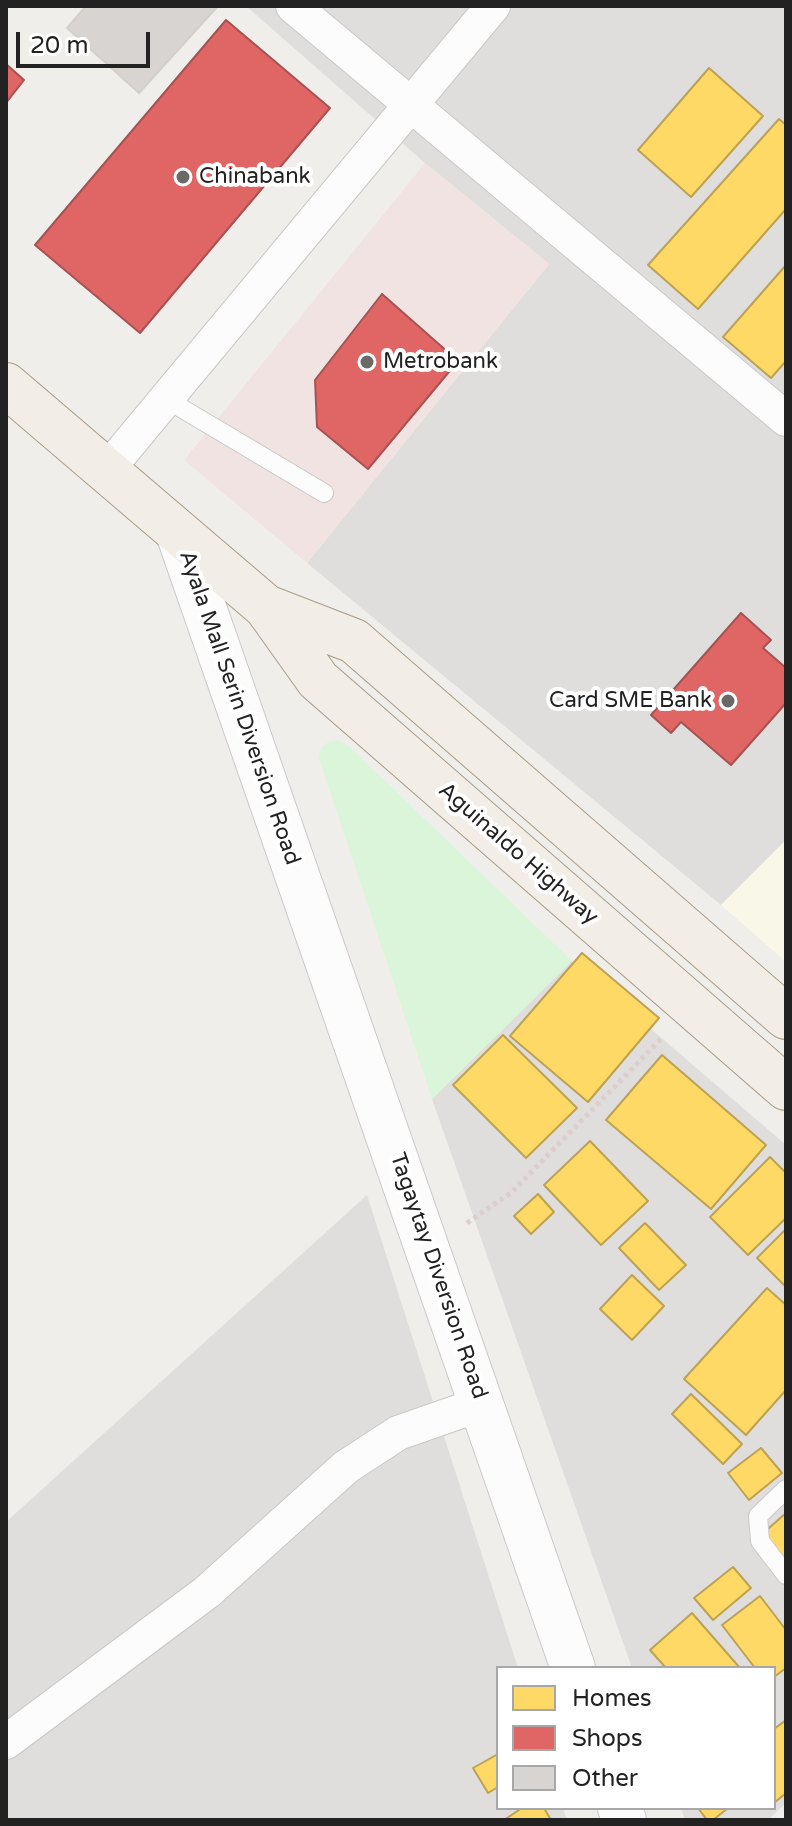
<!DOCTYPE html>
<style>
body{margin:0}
#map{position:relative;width:792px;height:1826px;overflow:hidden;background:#f0eeeb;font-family:"Varela Round",sans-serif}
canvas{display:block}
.frame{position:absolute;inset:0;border:8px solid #222;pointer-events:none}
.legend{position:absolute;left:496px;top:1666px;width:280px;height:144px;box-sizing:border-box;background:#fff;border:2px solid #a7a7a7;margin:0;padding:10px 14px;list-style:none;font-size:24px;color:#222}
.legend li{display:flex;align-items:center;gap:16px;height:40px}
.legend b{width:40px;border:2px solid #a7a7a7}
.scale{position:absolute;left:16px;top:32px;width:134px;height:36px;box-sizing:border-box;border:4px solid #222;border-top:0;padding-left:10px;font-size:24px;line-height:28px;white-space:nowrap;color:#222;-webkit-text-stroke:6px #fff;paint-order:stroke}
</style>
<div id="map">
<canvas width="792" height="1826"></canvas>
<div class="frame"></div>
<ul class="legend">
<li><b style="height:22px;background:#ffd966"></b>Homes</li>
<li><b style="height:22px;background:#e06666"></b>Shops</li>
<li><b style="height:22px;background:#d7d4d2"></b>Other</li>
</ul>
<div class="scale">20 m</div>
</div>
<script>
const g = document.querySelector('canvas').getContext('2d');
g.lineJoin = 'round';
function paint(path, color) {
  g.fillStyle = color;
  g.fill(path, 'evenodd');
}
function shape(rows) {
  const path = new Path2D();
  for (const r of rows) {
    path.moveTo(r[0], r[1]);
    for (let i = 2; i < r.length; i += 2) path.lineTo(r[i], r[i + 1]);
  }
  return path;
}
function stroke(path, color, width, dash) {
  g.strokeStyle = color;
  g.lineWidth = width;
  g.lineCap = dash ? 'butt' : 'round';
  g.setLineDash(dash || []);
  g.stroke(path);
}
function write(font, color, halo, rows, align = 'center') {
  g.font = font + ' "Varela Round",sans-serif';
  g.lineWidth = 8;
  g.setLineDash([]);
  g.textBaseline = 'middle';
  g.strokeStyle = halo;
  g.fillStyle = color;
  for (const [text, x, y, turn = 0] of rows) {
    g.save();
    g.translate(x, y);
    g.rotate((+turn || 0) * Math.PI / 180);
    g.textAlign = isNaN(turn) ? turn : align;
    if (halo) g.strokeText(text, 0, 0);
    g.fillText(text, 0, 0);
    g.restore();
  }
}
paint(shape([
 [246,6,786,6,786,840,721,905,307,563,549,264,425,163],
 [572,961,786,1145,786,1803,768,1820,685,1820,681,1808,774,1808,774,1668,632,1668,432,1099],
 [367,1195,518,1668,498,1668,498,1808,563,1808,567,1820,6,1820,6,1522]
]), '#dfdedc');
paint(shape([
 [425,163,549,264,307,563,184,460]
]), '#f1e3e1');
paint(shape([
 [786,840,786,962,721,905]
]), '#f8f7e8');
paint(shape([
 [338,740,350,747,572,961,432,1099,319,758,321,748,328,742]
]), '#daf5da');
const homes = shape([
 [709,68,763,116,691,197,638,150,709,68],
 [779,119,786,125,786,209,698,309,648,265,779,119],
 [786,265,786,361,771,378,723,337,786,265],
 [582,953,659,1018,588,1102,510,1036,582,953],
 [503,1035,577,1108,526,1158,453,1085,503,1035],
 [662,1055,766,1145,711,1209,606,1120,662,1055],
 [590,1141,648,1201,601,1245,544,1185,590,1141],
 [770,1157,786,1173,786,1218,748,1255,710,1217,770,1157],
 [538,1194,554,1212,531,1234,514,1216,538,1194],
 [645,1223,686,1265,659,1290,619,1248,645,1223],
 [786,1229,786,1287,757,1258,786,1229],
 [632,1275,664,1306,632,1340,600,1309,632,1275],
 [767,1288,786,1305,786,1390,746,1435,684,1379,767,1288],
 [691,1394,742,1444,723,1464,672,1414,691,1394],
 [761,1448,782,1473,749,1500,728,1473,761,1448],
 [786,1513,786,1565,760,1536,786,1513],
 [733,1567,751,1588,713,1620,694,1598,733,1567],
 [760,1596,786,1630,786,1668,774,1677,774,1668,755,1668,722,1625,760,1596],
 [692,1613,740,1668,666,1668,650,1650,692,1613],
 [786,1720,786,1793,774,1803,774,1729,786,1720],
 [498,1754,498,1787,488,1793,473,1768,498,1754],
 [522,1808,544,1808,551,1820,504,1820,522,1808],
 [698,1808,728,1808,713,1820,707,1820,698,1808]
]);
paint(homes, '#ffd966');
stroke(homes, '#bda252', 2);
const shops = shape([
 [226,20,330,108,140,333,35,245,226,20],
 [6,64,24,80,6,103,6,64],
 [382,294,458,361,368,469,317,427,315,380,382,294],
 [741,613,771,640,763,648,786,668,786,703,731,765,681,722,671,733,651,715,741,613]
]);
paint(shops, '#e06666');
stroke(shops, '#a75252', 2);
const building = shape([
 [86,6,218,6,139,93,67,28,86,6]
]);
paint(building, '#d7d4d2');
stroke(building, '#d3d0cc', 2);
const service = shape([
 [166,399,324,493],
 [786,1489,758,1516,760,1541,786,1575]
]);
const minor = shape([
 [293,6,786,419],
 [106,471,493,6],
 [6,1742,207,1592,346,1467,398,1433,481,1404]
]);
const tertiary = shape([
 [178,533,573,1668],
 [620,1808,624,1820]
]);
const primary = shape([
 [6,385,266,607,318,680,786,1088],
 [266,607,354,641,786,1017]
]);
stroke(service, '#c9c8c7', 20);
stroke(minor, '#c9c8c7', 36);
stroke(tertiary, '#c9c8c7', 46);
stroke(primary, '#a79c86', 46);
stroke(shape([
 [467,1223,512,1192,662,1038]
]), '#dccecd', 5, [4, 4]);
stroke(service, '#fdfcfc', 18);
stroke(minor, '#fdfcfc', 34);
stroke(tertiary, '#fdfcfc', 44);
stroke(primary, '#f3ede7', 44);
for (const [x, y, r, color] of [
 [183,177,8,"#6a6968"],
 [367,362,8,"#6a6968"],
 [728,701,8,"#6a6968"]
]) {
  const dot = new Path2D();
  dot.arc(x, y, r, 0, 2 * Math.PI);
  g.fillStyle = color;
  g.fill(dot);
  stroke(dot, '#fff', 3);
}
write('22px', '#222', '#fff', [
 ["Chinabank",199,177],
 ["Metrobank",383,362],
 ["Card SME Bank",712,701,"right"]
], 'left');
write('22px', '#222', '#fff', [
 ["Ayala Mall Serin Diversion Road",239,708,71],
 ["Aguinaldo Highway",518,854,41],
 ["Tagaytay Diversion Road",438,1276,71]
]);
</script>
